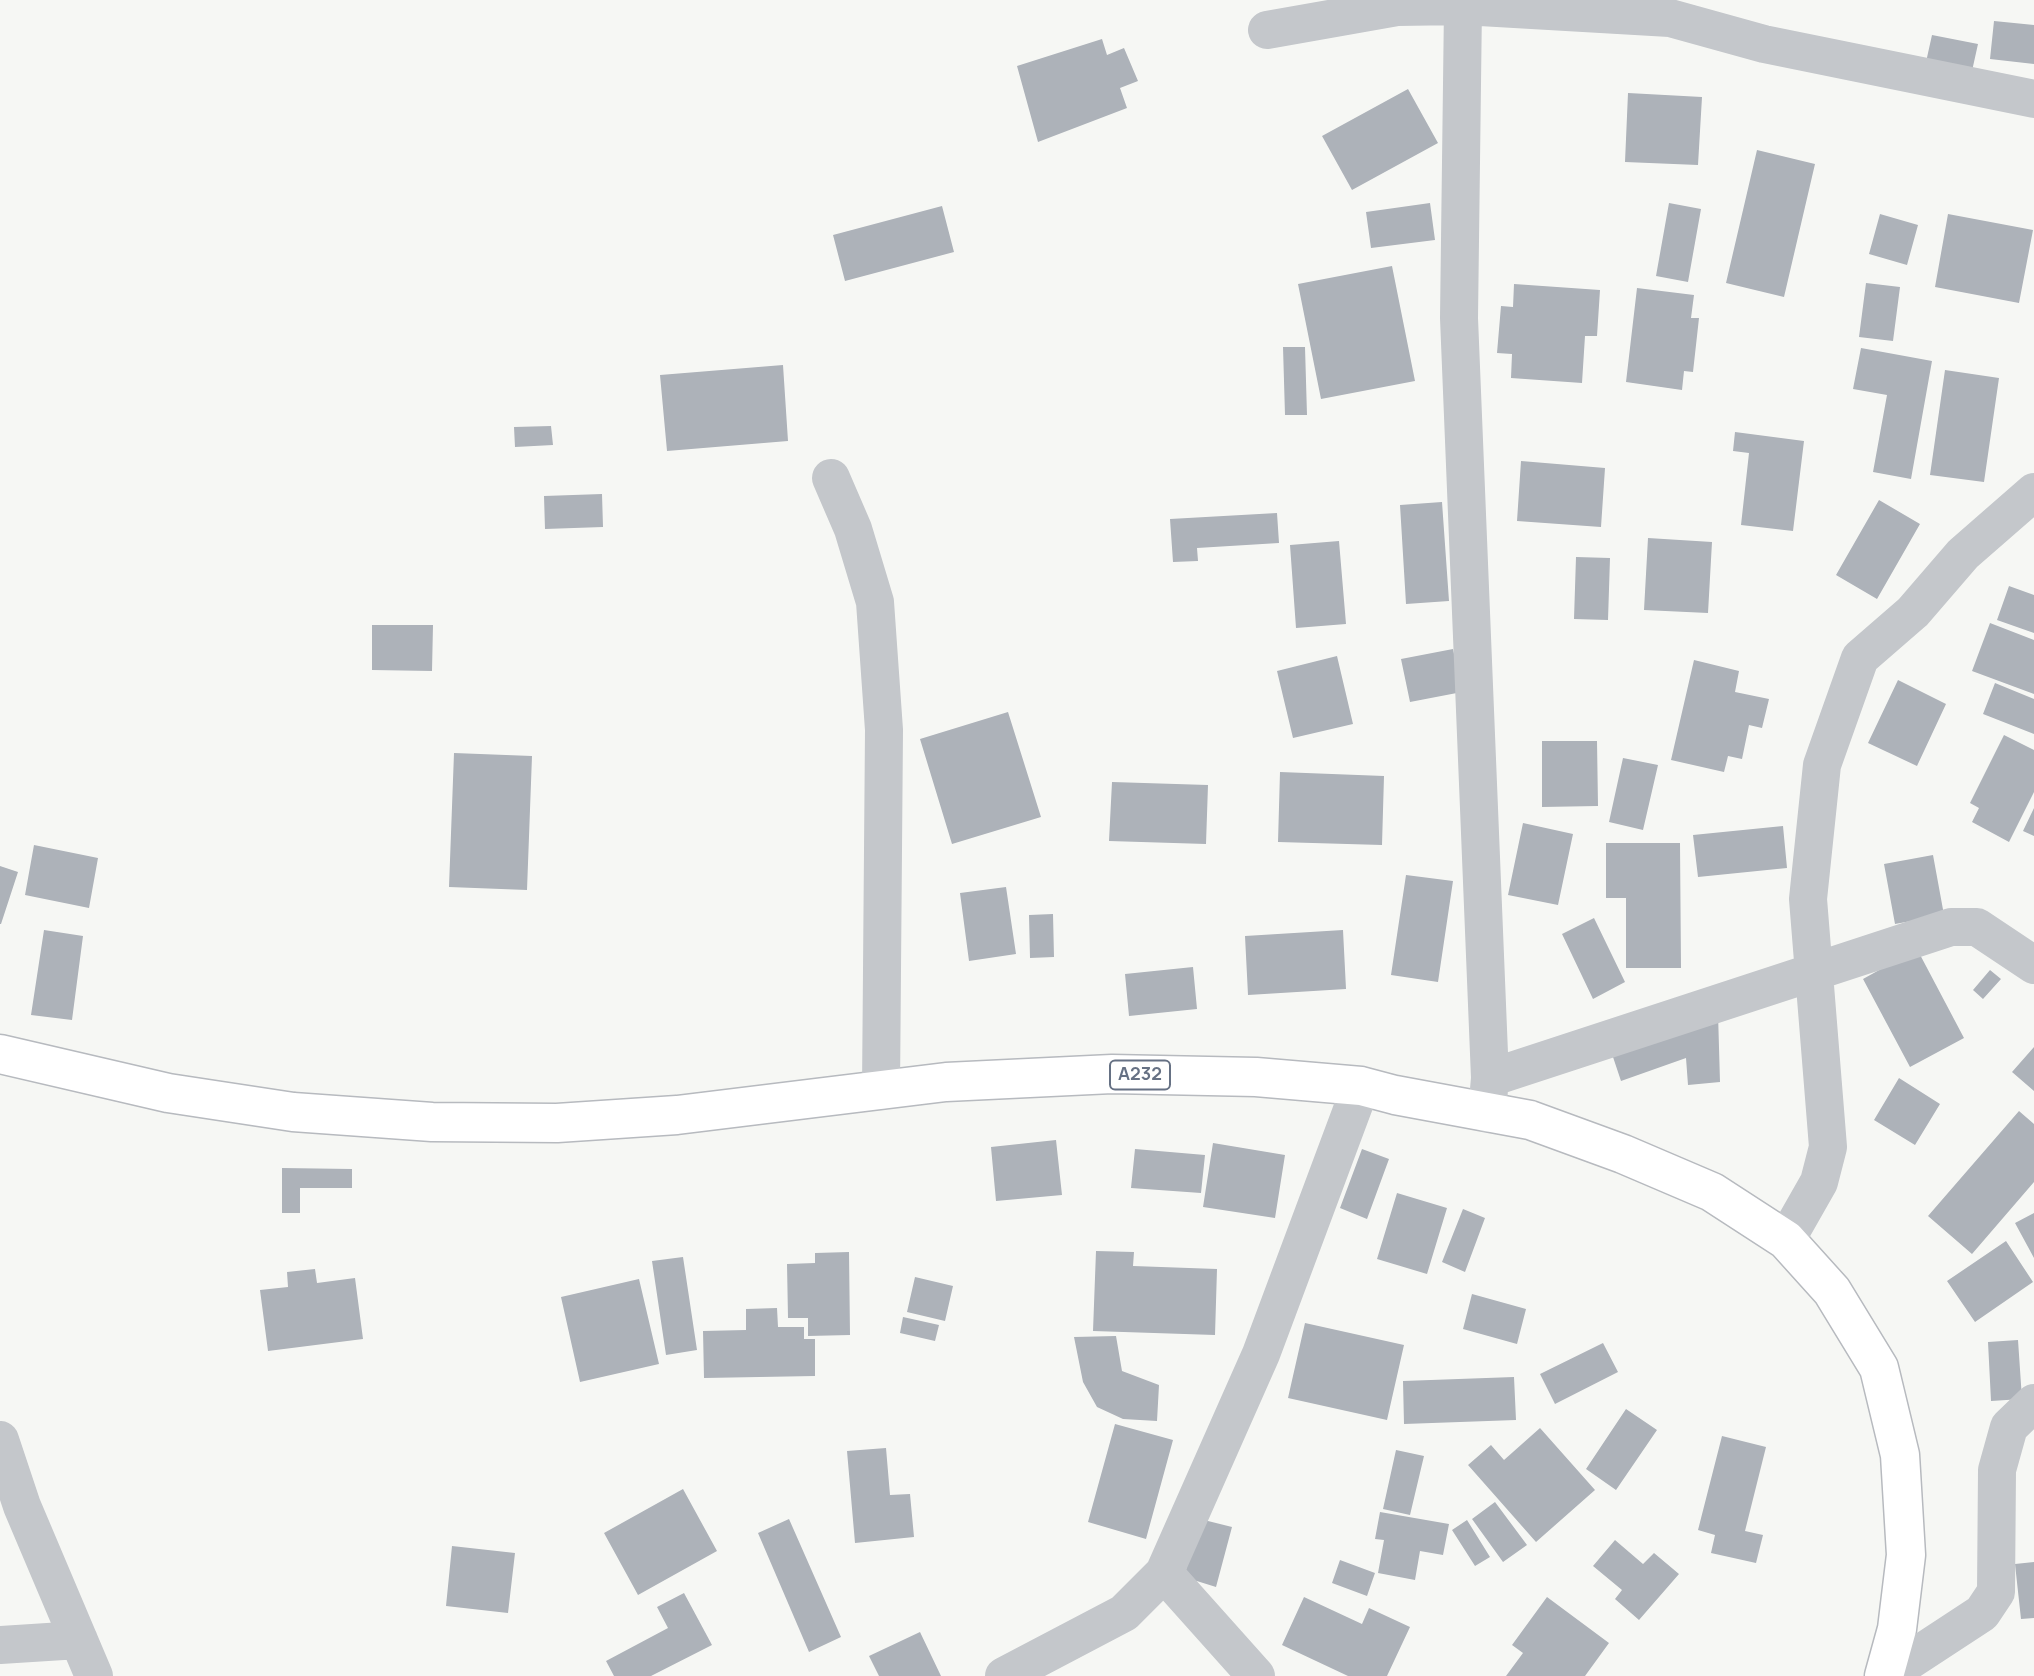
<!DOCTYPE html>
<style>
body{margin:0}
canvas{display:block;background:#f6f7f4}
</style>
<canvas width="2034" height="1676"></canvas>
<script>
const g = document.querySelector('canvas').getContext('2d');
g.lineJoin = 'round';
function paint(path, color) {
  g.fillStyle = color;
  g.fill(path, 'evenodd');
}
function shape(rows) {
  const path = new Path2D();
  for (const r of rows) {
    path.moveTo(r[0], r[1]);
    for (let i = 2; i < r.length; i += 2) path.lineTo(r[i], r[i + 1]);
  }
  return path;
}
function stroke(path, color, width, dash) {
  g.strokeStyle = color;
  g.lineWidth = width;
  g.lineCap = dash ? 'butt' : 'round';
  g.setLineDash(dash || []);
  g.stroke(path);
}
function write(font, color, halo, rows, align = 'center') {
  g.font = font + ' Manrope,sans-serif';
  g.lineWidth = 7;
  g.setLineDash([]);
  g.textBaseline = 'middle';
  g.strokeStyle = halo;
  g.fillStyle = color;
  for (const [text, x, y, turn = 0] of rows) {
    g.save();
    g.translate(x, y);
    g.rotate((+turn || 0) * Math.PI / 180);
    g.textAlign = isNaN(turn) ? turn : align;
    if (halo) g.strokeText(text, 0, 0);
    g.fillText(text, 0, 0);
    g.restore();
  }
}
paint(shape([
 [1994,21,2034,25,2034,64,1990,59],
 [1932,35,1978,44,1972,71,1926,62],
 [1102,39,1107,55,1124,48,1138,81,1120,88,1127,108,1038,142,1017,66],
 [1408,89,1438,143,1352,190,1322,136],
 [1628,93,1702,97,1698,165,1625,162],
 [1757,150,1815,164,1784,297,1726,283],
 [1430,203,1435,240,1371,248,1366,212],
 [1669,203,1701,209,1688,282,1656,276],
 [942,206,954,252,845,281,833,235],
 [1880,214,1918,225,1907,265,1869,254],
 [1948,214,2033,230,2019,303,1935,287],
 [1392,266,1415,381,1321,399,1298,284],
 [1866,283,1900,287,1893,341,1859,337],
 [1514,284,1600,290,1597,336,1585,336,1582,383,1511,378,1512,354,1497,353,1501,306,1513,307],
 [1637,288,1694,295,1691,318,1699,318,1693,372,1684,371,1682,390,1626,382],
 [1283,347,1305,347,1307,415,1285,415],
 [1861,348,1932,361,1911,479,1873,472,1887,395,1853,389],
 [783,365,788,441,667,451,660,375],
 [1945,370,1999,378,1984,482,1930,475],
 [551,426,553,445,515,447,514,427],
 [1735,432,1804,441,1793,531,1741,525,1749,453,1733,451],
 [1521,461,1605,468,1601,527,1517,521],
 [602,494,603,527,545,529,544,496],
 [1879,500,1920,524,1877,599,1836,575],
 [1442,502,1449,601,1406,604,1400,505],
 [1277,513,1279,543,1197,548,1198,561,1173,562,1170,519],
 [1648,538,1712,542,1708,613,1644,610],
 [1339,541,1346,624,1296,628,1290,545],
 [1576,557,1610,558,1608,620,1574,619],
 [2009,586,2034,595,2034,633,1997,620],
 [1990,623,2034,640,2034,694,1972,671],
 [372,625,433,625,432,671,372,670],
 [1453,649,1462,692,1410,702,1401,659],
 [1337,656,1353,724,1293,738,1277,671],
 [1694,660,1739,671,1735,692,1769,699,1762,728,1749,725,1742,759,1728,756,1724,772,1671,760],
 [1898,680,1946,704,1917,766,1868,743],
 [1995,683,2034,699,2034,734,1983,714],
 [1008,712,1041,817,952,844,920,739],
 [2004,735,2034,750,2034,792,2009,842,1972,822,1979,808,1970,803],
 [1542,741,1597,741,1598,806,1542,807],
 [454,753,532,756,527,890,449,887],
 [1623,758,1658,765,1643,830,1609,822],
 [1280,772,1384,776,1382,845,1278,842],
 [1112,782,1208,785,1206,844,1109,841],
 [2034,808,2034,836,2023,831],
 [1523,823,1573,834,1558,905,1508,895],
 [1783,826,1787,868,1698,877,1693,835],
 [1606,843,1680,843,1681,968,1626,968,1626,898,1606,898],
 [34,845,98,858,89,908,25,895],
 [1933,855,1944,915,1895,924,1884,864],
 [0,866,18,872,1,924,0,924],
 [1406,875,1453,881,1438,982,1391,975],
 [1006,887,1016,954,969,961,960,893],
 [1053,914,1054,957,1030,958,1029,915],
 [1594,918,1625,982,1593,999,1562,934],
 [44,930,83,936,72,1020,31,1015],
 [1343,930,1346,989,1248,995,1245,936],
 [1917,949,1964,1038,1910,1067,1863,979],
 [1193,967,1197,1009,1129,1016,1125,974],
 [1990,970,2001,979,1983,999,1973,990],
 [1718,1013,1720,1082,1688,1085,1686,1058,1621,1081,1612,1054],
 [2034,1047,2034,1091,2012,1072],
 [1899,1078,1940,1104,1915,1145,1874,1120],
 [2019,1111,2034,1124,2034,1182,1972,1254,1928,1216],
 [1056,1140,1062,1195,996,1201,991,1147],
 [1213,1143,1285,1155,1275,1218,1203,1207],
 [1135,1149,1205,1155,1201,1193,1131,1188],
 [1362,1149,1389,1159,1367,1219,1340,1208],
 [282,1168,352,1169,352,1188,300,1188,300,1213,282,1213],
 [1397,1193,1447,1208,1427,1274,1377,1259],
 [1463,1209,1485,1218,1465,1272,1442,1262],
 [2034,1213,2034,1258,2015,1223],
 [2006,1241,2033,1282,1975,1322,1947,1281],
 [1096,1251,1134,1252,1133,1266,1217,1269,1215,1335,1093,1331],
 [849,1252,850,1335,808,1336,808,1318,788,1318,787,1264,815,1263,815,1253],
 [683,1257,697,1350,666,1355,652,1261],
 [315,1269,317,1283,355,1278,363,1339,268,1351,260,1290,288,1287,287,1272],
 [915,1277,953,1286,945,1321,907,1312],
 [639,1279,659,1364,580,1382,561,1297],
 [1472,1294,1526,1309,1517,1344,1463,1329],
 [777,1308,778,1327,804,1327,804,1339,815,1339,815,1376,704,1378,703,1331,746,1330,746,1309],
 [903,1317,939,1325,935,1341,900,1333],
 [1305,1323,1404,1345,1387,1420,1288,1398],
 [1116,1336,1122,1371,1159,1385,1157,1421,1123,1419,1097,1407,1083,1382,1074,1337],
 [2018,1340,2022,1399,1991,1401,1988,1342],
 [1603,1343,1618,1372,1555,1404,1540,1374],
 [1514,1377,1516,1420,1404,1424,1403,1381],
 [1626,1409,1657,1430,1616,1490,1586,1469],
 [1115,1424,1173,1440,1146,1539,1088,1522],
 [1540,1428,1595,1490,1536,1542,1468,1465,1491,1445,1504,1460],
 [1722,1436,1766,1447,1745,1531,1763,1535,1756,1563,1711,1553,1715,1535,1698,1530],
 [886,1448,890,1495,910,1494,914,1537,855,1543,847,1451],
 [1396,1450,1424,1456,1410,1515,1383,1509],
 [683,1489,717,1551,638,1595,604,1533],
 [1495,1502,1527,1545,1503,1562,1472,1519],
 [1380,1512,1449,1524,1443,1555,1420,1551,1415,1580,1378,1573,1384,1540,1375,1539],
 [789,1519,841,1637,809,1652,758,1533],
 [1200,1519,1232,1527,1216,1587,1184,1577],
 [1467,1520,1490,1557,1475,1566,1452,1530],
 [1615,1540,1643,1564,1654,1553,1679,1574,1639,1620,1615,1599,1622,1590,1593,1566],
 [452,1546,515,1553,508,1613,446,1606],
 [1340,1560,1375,1573,1367,1596,1332,1583],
 [2034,1562,2034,1618,2021,1619,2015,1564],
 [684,1593,712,1645,651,1676,614,1676,606,1661,668,1628,657,1607],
 [1304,1597,1362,1624,1369,1608,1410,1627,1387,1676,1348,1676,1282,1645],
 [1547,1597,1609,1643,1585,1676,1506,1676,1523,1653,1512,1645],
 [920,1632,941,1676,879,1676,869,1656]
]), '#adb2b9');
const major = shape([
 [0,1054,168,1093,293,1112,432,1122,557,1123,677,1115,946,1082,1112,1074,1256,1077,1361,1086,1395,1095,1530,1120,1623,1154,1712,1192,1786,1240,1832,1291,1879,1368,1900,1455,1906,1555,1897,1629,1884,1676]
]);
stroke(major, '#b7babf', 41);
stroke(shape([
 [1463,6,1459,318,1490,1078,1487,1113],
 [1267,30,1397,7,1463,6,1670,18,1764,44,2034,99],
 [831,478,853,529,875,602,884,730,881,1090],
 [1490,1078,1951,927,1977,927,2034,965],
 [1786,1240,1819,1182,1828,1147,1808,899,1822,765,1860,658,1913,612,1963,554,2034,492],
 [0,1440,22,1506,94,1676],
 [1164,1573,1256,1676],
 [0,1645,79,1640],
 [1004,1676,1124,1613,1164,1573,1261,1354,1361,1086],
 [1886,1676,1982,1613,1996,1592,1997,1470,2009,1427,2034,1403]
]), '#c4c7cb', 38);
stroke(major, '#fff', 38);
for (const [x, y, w] of [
 [1140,1075,60]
]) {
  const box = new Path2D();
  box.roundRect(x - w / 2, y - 14.5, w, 29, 5);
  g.fillStyle = '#fff';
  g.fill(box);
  stroke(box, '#667184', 2);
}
write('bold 18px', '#667184', null, [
 ["A232",1140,1075]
]);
</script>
